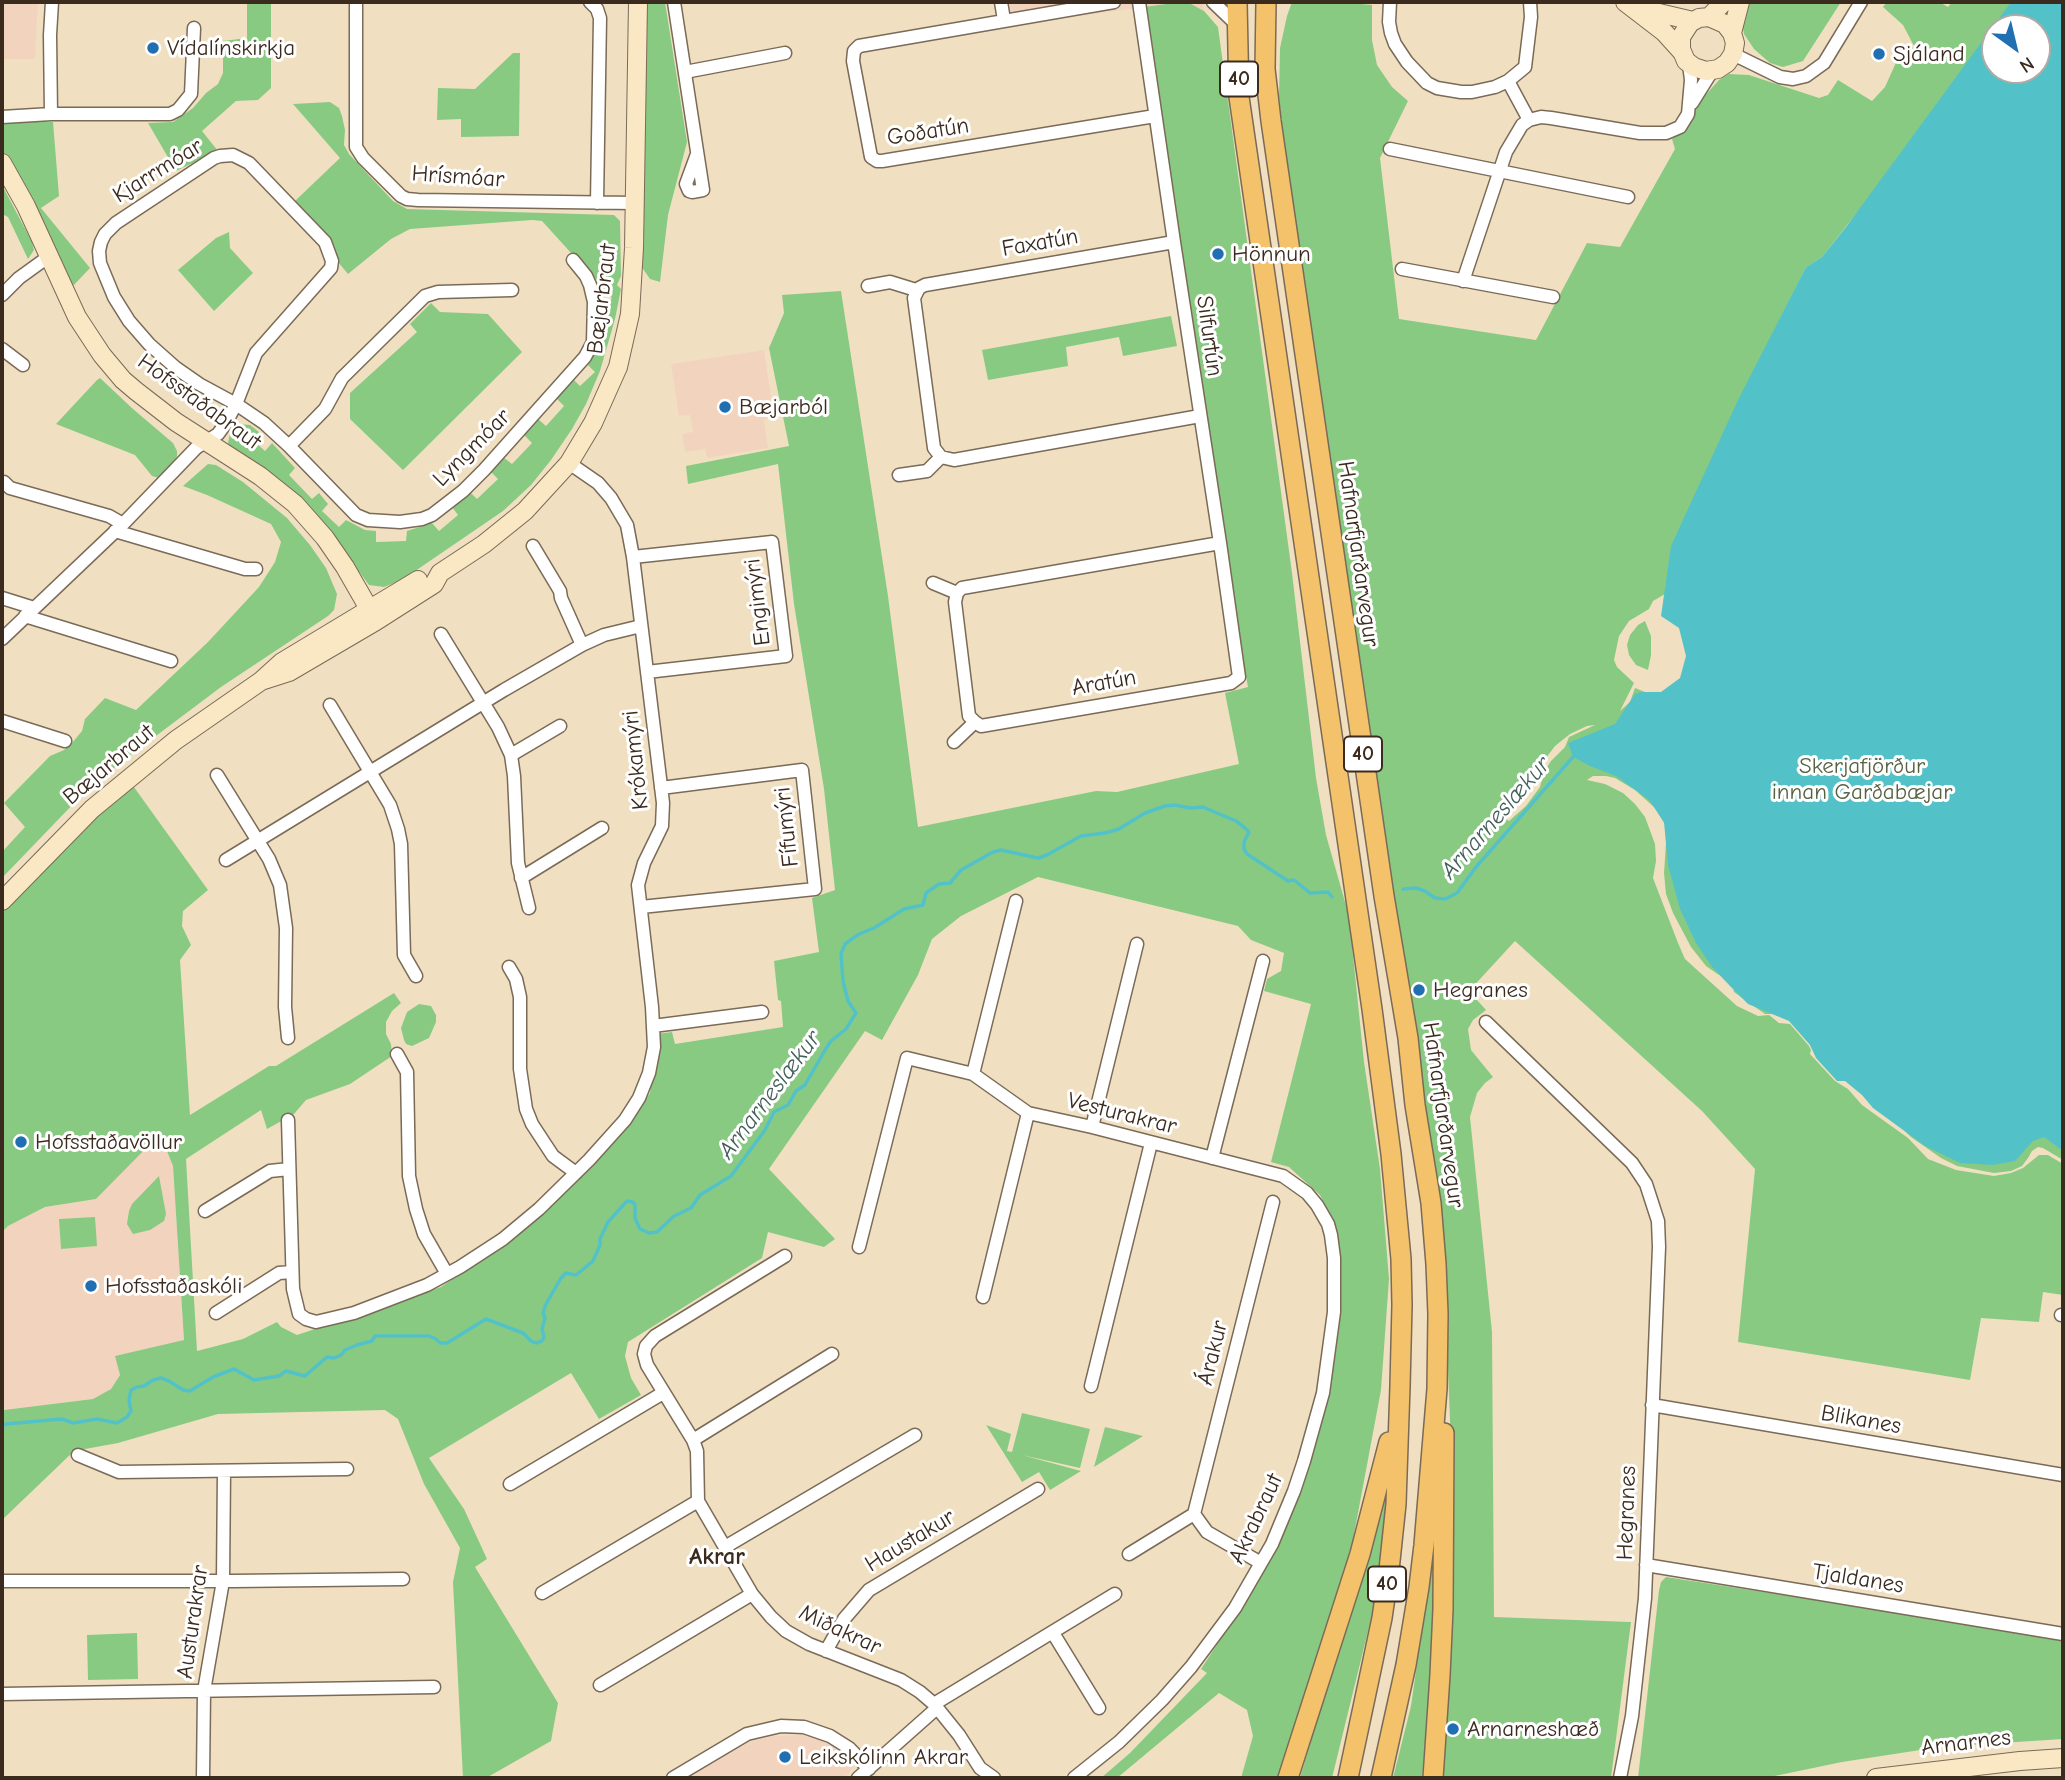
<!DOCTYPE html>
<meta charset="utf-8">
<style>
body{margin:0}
#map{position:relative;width:2065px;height:1780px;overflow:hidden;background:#f0e0c1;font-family:"Comic Neue",sans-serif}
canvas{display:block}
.frame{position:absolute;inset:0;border:4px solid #3b2a1e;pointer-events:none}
.north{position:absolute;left:1981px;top:14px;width:70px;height:70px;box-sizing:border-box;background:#fff;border:2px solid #b1aaa5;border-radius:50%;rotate:146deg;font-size:19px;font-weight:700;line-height:28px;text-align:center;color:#3b2a1e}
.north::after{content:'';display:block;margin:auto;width:24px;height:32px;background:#1f6fb2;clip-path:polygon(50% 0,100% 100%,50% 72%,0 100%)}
</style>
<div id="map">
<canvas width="2065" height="1780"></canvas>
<div class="frame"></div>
<div class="north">N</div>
</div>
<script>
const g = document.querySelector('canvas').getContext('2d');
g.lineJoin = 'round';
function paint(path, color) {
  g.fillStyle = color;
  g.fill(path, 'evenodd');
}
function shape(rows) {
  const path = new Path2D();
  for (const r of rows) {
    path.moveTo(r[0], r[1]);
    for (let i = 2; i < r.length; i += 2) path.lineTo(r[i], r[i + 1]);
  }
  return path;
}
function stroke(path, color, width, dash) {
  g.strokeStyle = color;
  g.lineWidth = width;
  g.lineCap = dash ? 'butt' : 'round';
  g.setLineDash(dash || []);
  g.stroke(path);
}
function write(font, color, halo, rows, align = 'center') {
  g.font = font + ' "Comic Neue",sans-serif';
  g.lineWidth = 6;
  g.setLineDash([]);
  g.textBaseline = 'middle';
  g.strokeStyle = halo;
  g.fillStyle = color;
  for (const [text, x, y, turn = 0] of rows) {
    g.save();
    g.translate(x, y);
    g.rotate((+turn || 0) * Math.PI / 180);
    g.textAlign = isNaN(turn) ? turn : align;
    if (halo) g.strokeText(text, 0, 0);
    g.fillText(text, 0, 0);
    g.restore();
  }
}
paint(shape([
 [2,2,38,2,35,59,2,59],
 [1009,2,1203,2,1204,11,1191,4,1180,2,1012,25],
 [764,350,774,417,764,419,768,448,707,458,705,449,685,452,682,434,693,432,690,415,679,416,671,364],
 [159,1134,173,1166,184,1341,116,1356,120,1375,111,1389,93,1399,4,1410,2,1415,2,1232,8,1226,45,1207,96,1199],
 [802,1735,820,1739,843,1753,851,1760,853,1765,850,1773,843,1778,687,1778,750,1742,773,1736]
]), '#f2d4be');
paint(shape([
 [247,2,271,2,271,88,258,100,236,101,202,131,218,151,176,171,148,123,173,122,193,108,206,93,218,84,223,73,223,41,247,38],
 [643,2,665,2,687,142,668,215,660,282,650,279,641,266],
 [1180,2,1191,4,1204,11,1218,27,1292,573,1316,778,1326,835,1349,916,1364,1062,1380,1169,1389,1279,1381,1390,1352,1545,1316,1675,1283,1778,1241,1778,1253,1736,1247,1710,1219,1693,1117,1778,1101,1778,1130,1753,1207,1673,1201,1669,1261,1577,1289,1510,1314,1445,1337,1338,1339,1253,1331,1217,1320,1195,1289,1167,1271,1162,1311,1004,1264,991,1267,979,1281,971,1284,953,1251,940,1238,926,1038,877,961,916,932,939,918,975,882,1040,865,1031,769,1169,835,1239,824,1247,768,1232,762,1258,628,1342,625,1356,631,1378,641,1395,599,1419,571,1373,429,1458,464,1509,487,1559,475,1567,558,1703,551,1741,486,1778,463,1778,453,1582,460,1548,424,1484,398,1419,385,1410,218,1414,118,1443,74,1451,2,1520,2,1415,4,1410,93,1399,111,1389,120,1375,115,1356,184,1340,173,1166,160,1134,96,1199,45,1207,8,1226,2,1232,2,908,131,783,208,890,183,911,182,926,191,945,180,960,190,1115,269,1066,276,1066,394,993,401,1003,392,1011,386,1022,386,1034,391,1044,392,1056,350,1084,306,1100,294,1114,267,1129,261,1110,186,1159,197,1351,243,1339,277,1322,281,1327,297,1335,441,1287,531,1225,621,1135,650,1093,657,1034,672,1032,675,1044,783,1027,781,1001,778,1000,774,961,819,952,812,898,835,890,824,789,794,604,778,464,688,484,686,466,789,446,769,348,784,313,782,295,841,291,888,596,918,827,1096,791,1117,792,1239,764,1225,693,1248,687,1226,569,1144,7],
 [1292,2,1339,2,1372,5,1372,40,1377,65,1392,87,1408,101,1380,158,1399,319,1536,340,1587,243,1620,247,1675,149,1672,139,1688,125,1700,101,1719,80,1729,74,1749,75,1819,98,1828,95,1838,80,1872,101,1885,87,1898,58,1914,46,1903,25,1883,7,1887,2,1939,2,1948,7,1952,2,2063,2,2063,1160,2043,1148,2038,1147,2032,1151,2028,1158,2022,1166,2011,1171,1994,1173,1957,1166,1941,1158,1911,1137,1869,1096,1804,1025,1773,1014,1765,1014,1734,992,1732,983,1726,976,1719,975,1706,966,1691,947,1673,913,1666,894,1664,873,1667,828,1655,808,1635,790,1615,778,1606,776,1593,776,1587,780,1605,784,1623,793,1635,804,1645,817,1655,844,1656,861,1653,878,1678,943,1685,959,1737,1006,1758,1016,1769,1015,1779,1023,1790,1024,1809,1046,1811,1050,1810,1054,1835,1081,1848,1089,1862,1105,1908,1138,1928,1159,1956,1170,1994,1176,2011,1173,2023,1168,2039,1155,2048,1155,2063,1164,2063,1295,2043,1292,2039,1322,1981,1318,1970,1380,1738,1342,1755,1169,1702,1111,1515,941,1469,991,1486,1010,1473,1020,1468,1029,1471,1050,1493,1077,1485,1083,1477,1093,1470,1117,1492,1332,1494,1617,1631,1622,1611,1778,1442,1778,1451,1446,1447,1343,1386,860,1381,809,1288,177,1279,97,1280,48,1287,16],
 [1995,28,2037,28,2037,70,1995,70],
 [1859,210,1828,257,1761,357,1806,267,1822,257],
 [1666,582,1696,658,1677,689,1664,692,1645,692,1635,688,1630,702,1620,711,1634,683,1617,667,1614,660,1619,636,1629,621,1649,609,1653,601,1665,594],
 [1595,725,1569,737,1565,747,1551,761,1544,772,1540,787,1526,806,1509,821,1506,819,1525,795,1537,770,1555,746,1570,734,1587,726],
 [1744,2,1841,2,1803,61,1783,67,1770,63,1754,49,1744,34,1741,18],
 [513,53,520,53,519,136,461,137,461,119,437,120,438,88,475,89],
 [330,102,339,108,342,116,345,130,344,145,349,154,393,201,407,209,614,215,620,221,621,276,617,285,621,289,615,319,600,371,586,404,572,429,551,460,531,485,503,511,402,580,384,587,369,585,348,557,231,449,228,443,231,428,239,424,250,425,259,432,253,440,265,451,272,443,295,468,289,475,312,499,319,493,328,504,322,511,339,527,346,520,365,530,376,531,376,542,406,541,407,531,432,523,439,531,458,515,452,507,470,492,477,499,498,479,491,472,503,457,512,464,532,443,524,435,538,419,546,426,564,406,556,398,573,379,580,386,595,372,588,365,596,352,598,338,606,338,607,306,612,298,542,221,532,220,410,229,391,239,348,274,338,262,334,245,295,201,340,158,293,104],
 [2,122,53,122,59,196,41,208,90,268,72,287,2,150],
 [2,185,32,242,34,250,28,259,8,217,2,214],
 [229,232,230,248,253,273,214,311,178,270,216,238],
 [431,303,440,312,488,314,522,352,403,470,350,419,350,393,417,332,410,324],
 [1171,316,1177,346,1123,356,1119,337,1066,347,1068,366,988,380,982,350],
 [100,378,133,409,173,443,177,451,177,456,174,463,159,478,152,476,135,455,56,424,97,380],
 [208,464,216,465,243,482,287,518,310,545,326,568,337,594,334,610,328,616,221,687,120,763,78,799,2,878,2,852,25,827,4,803,50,756,64,750,72,743,82,731,85,719,105,698,136,710,208,642,259,587,275,562,281,542,271,524,207,495,183,486],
 [1645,621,1651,636,1651,655,1648,670,1636,665,1629,655,1627,645,1630,635,1638,625],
 [419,1004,431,1006,436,1015,436,1022,429,1038,412,1046,406,1044,404,1040,401,1028,407,1012],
 [159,1176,166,1214,164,1221,150,1230,133,1234,127,1224,129,1211,132,1204],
 [95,1217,97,1246,61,1249,59,1219],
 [1022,1413,1090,1429,1080,1468,1022,1455,1081,1471,1050,1490,1039,1472,1022,1482,986,1425,1011,1434,1007,1451,1012,1452],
 [1105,1427,1143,1436,1094,1467],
 [1388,1479,1381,1578,1332,1778,1300,1778],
 [1432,1515,1437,1530,1429,1708,1422,1778,1393,1778,1411,1706,1424,1615],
 [1666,1577,2063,1638,2063,1739,1940,1747,1842,1762,1765,1778,1638,1778,1659,1590,1661,1582],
 [137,1633,138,1679,88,1680,87,1635]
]), '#89ca82');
paint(shape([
 [2011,2,2063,2,2063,1151,2044,1137,2033,1141,2015,1161,1993,1165,1960,1163,1925,1146,1873,1108,1862,1095,1845,1081,1837,1081,1816,1058,1810,1045,1789,1021,1748,1004,1730,986,1712,967,1696,943,1680,909,1668,865,1664,822,1649,800,1616,776,1590,766,1573,757,1568,743,1615,724,1635,694,1642,692,1661,692,1680,678,1686,656,1679,628,1661,616,1671,546,1738,400,1806,267,1822,257,1846,227],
 [1995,28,2037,28,2037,70,1995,70]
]), '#53c2c8');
stroke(shape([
 [1403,889,1416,888,1425,891,1435,898,1445,899,1457,893,1476,867,1573,757],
 [2,1426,6,1424,62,1419,73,1423,97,1419,117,1423,127,1417,131,1411,129,1400,131,1390,137,1387,144,1386,153,1380,161,1378,169,1381,183,1390,190,1391,213,1377,234,1369,254,1380,279,1376,286,1371,305,1376,327,1357,334,1358,341,1355,345,1350,357,1345,372,1341,375,1336,429,1336,436,1339,440,1343,447,1343,486,1319,523,1333,531,1341,536,1343,542,1341,544,1337,542,1329,545,1318,543,1313,546,1304,561,1278,566,1273,576,1275,593,1261,600,1245,600,1239,608,1222,627,1201,633,1202,635,1205,635,1218,640,1229,649,1233,657,1232,674,1216,691,1208,700,1195,731,1176,765,1130,774,1112,788,1105,796,1091,805,1085,825,1050,831,1041,846,1029,856,1013,848,1001,843,981,841,954,845,944,859,934,874,928,904,909,923,905,926,893,939,884,950,883,961,870,993,852,1001,850,1038,858,1047,855,1081,836,1105,833,1119,829,1145,813,1165,806,1175,805,1190,808,1203,807,1236,821,1245,828,1249,832,1244,842,1244,849,1247,854,1288,881,1294,880,1310,893,1328,892,1332,897]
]), '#53c2c8', 3.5);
const street = shape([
 [356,2,356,147,363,158,401,196,407,199,418,200,634,203],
 [590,2,597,9,600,18,597,203],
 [674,2,703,190,692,192,689,191,686,184,697,154],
 [1001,2,1004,20],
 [1114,2,859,46,854,51,853,61,871,157,877,161,882,161,1155,116],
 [1139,2,1174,242,1220,543,1239,677,1231,683,981,726,975,722,969,716,955,602,957,593,962,588,1220,543],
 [1213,2,1237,25],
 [1390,2,1389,22,1391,33,1395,44,1407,62,1427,83,1437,88,1461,92,1472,92,1495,87,1508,81,1525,67,1531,17,1530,2],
 [1733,54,1780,77,1793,79,1806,76,1824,63,1861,2],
 [685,72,785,53],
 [1508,81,1529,120,1541,117,1551,118,1640,133,1666,133,1680,127,1688,114,1691,80,1689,64],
 [1692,103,1712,71],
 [51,114,50,35,52,2],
 [2,117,51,114,170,114,178,110,191,94,194,28],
 [1390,149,1628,197],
 [1174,242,925,285,919,288,914,298,934,448,941,457,954,460,1200,416],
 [1402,269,1553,297],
 [1463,281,1506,152,1522,125,1529,120],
 [868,286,890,282,916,290],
 [512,290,438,292,425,296,342,378,325,409,289,446,356,515,368,520,400,522,422,519,432,515,463,491,484,470,585,357,593,342,594,302,590,285,586,276,573,260],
 [2,295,19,278,48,257],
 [2,349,23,365],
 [899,475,927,471,941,457],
 [4,482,10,488,109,516,123,524],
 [115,531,245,569,256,569],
 [533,546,560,591,561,598,582,645],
 [633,557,772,542,786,656,647,672],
 [933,583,957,593],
 [2,598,34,608],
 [25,616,171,661],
 [441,634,498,727,511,755,514,776,518,863,529,908],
 [2,639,123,524,196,448,218,434,226,423,236,404,256,353,331,268,332,261,325,242,249,163,233,155,220,156,214,158,116,223,105,234,101,242,99,251,100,263,114,297,129,321,149,344,176,368,199,384,236,404,264,423,289,446],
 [330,705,390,805,398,829,401,844,404,955,416,976],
 [2,721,65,741],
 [954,742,975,722],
 [511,755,560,726],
 [217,775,269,859,280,885,286,928,285,1007,288,1038],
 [226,860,504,690,582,645,604,635,641,626],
 [521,878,602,828],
 [641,907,815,889,802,770,661,788],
 [509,967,516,979,520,997,520,1069,526,1109,532,1124,553,1156,576,1173],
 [1486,1022,1632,1163,1646,1184,1658,1221,1659,1247,1645,1598,1632,1716,1620,1778],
 [653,1026,762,1012],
 [397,1054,407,1072,409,1176,416,1209,424,1234,447,1274],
 [973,1074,1016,901],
 [288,1120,293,1289,299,1314,306,1319,316,1322,354,1313,427,1285,460,1267,503,1239,539,1209,589,1160,625,1120,639,1098,649,1073,654,1047,652,1007,638,885,644,863,662,826,663,803,633,557,627,525,611,498,598,483,569,463],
 [1092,1127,1137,944],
 [1212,1158,1263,961],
 [205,1211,270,1171,289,1169],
 [859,1247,907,1058,973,1074,1028,1113,1092,1127,1283,1176,1307,1193,1317,1205,1328,1224,1331,1235,1334,1258,1334,1312,1323,1393,1304,1461,1294,1491,1272,1544,1235,1608,1191,1667,1162,1700,1119,1742,1074,1778],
 [785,1256,655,1336,646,1346,644,1354,647,1365,693,1440,697,1451,698,1501,752,1594,771,1617,786,1631,809,1644,901,1680,920,1692,934,1704,959,1735,980,1768,994,1778],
 [983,1297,1028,1113],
 [216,1313,279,1273,292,1272],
 [2061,1315,2063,1315],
 [1091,1386,1151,1143],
 [1652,1405,2063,1475],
 [693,1440,832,1354],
 [78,1455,119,1472,347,1469],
 [510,1484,663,1393],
 [725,1547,915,1435],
 [1129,1554,1194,1514],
 [1261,1563,1207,1532,1194,1514,1273,1202],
 [1646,1565,2063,1634],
 [2,1581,233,1581,403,1579],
 [542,1593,698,1501],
 [1053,1633,1099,1708],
 [826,1651,844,1619,869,1590,1038,1489],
 [600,1685,752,1594],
 [2,1694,434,1687],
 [934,1704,1115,1594],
 [203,1778,204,1691,223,1581,224,1471],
 [673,1778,747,1734,781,1726,804,1727,830,1736,849,1748,869,1769],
 [858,1778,937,1708]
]);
const secondary = shape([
 [1625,2,1664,32,1682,52],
 [1642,9,1693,21],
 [1709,17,1725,24,1732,33,1735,43,1733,54,1727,63,1718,69,1706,71,1694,67,1686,61,1681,49,1681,37,1690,23,1699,18,1709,17,1724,2],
 [1732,33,1740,2],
 [2,163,26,206,77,317,102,355,123,380,136,391,176,422,260,476,295,504,325,538,345,567,376,621],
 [261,681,289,672,376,621,434,584,440,573,484,544,525,511,569,463,593,423,618,367,630,314,634,248,638,2],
 [2,901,92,809,176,740,261,681,282,662,418,580],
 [1876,1778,2020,1761,2063,1758]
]);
const primary = shape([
 [1237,2,1239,97,1372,1009,1391,1154,1401,1259,1402,1305,1400,1386,1396,1504,1389,1570,1382,1618,1348,1778],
 [1266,2,1265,69,1271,121,1384,896,1408,1038,1415,1105,1431,1203,1436,1264,1438,1314,1437,1389,1424,1545,1419,1587,1406,1665,1381,1778],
 [1288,1778,1360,1554,1389,1442],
 [1433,1778,1440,1675,1443,1609,1444,1433]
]);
stroke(street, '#7a6a57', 15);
stroke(secondary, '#7a6a57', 20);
stroke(primary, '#7a6a57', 22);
stroke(street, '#fff', 12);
stroke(secondary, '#fae7c3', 18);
stroke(primary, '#f3c26a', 19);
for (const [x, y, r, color] of [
 [153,48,7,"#1f6fb2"],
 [1879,54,7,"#1f6fb2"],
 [1218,254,7,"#1f6fb2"],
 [725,407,7,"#1f6fb2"],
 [1419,990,7,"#1f6fb2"],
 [21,1142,7,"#1f6fb2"],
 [91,1286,7,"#1f6fb2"],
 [1453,1729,7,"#1f6fb2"],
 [785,1757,7,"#1f6fb2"]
]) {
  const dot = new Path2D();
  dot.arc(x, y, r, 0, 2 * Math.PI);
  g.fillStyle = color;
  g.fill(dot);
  stroke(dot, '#fff', 2.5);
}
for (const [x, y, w] of [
 [1239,79,38],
 [1363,754,38],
 [1387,1584,38]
]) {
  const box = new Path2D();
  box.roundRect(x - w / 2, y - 17.5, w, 35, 5);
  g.fillStyle = '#fff';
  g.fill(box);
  stroke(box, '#3b2a1e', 2);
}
write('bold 21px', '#3b2a1e', null, [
 ["40",1239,79],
 ["40",1363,754],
 ["40",1387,1584]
]);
write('23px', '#3b2a1e', '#fff', [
 ["Vídalínskirkja",167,48],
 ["Sjáland",1893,54],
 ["Hönnun",1232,254],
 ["Bæjarból",739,407],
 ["Hegranes",1433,990],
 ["Hofsstaðavöllur",35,1142],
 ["Hofsstaðaskóli",105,1286],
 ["Arnarneshæð",1467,1729],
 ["Leikskólinn Akrar",799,1757]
], 'left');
write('23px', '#3b2a1e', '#fff', [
 ["Goðatún",928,132,-9],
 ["Kjarrmóar",158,171,-32],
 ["Hrísmóar",458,177,4],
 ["Faxatún",1040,243,-10],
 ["Bæjarbraut",602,299,-83],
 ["Silfurtún",1209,336,82],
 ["Hofsstaðabraut",199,402,36],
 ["Lyngmóar",472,448,-45],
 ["Hafnarfjarðarvegur",1358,554,82],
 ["Engimýri",758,602,-97],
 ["Aratún",1104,683,-10],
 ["Krókamýri",636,760,-96],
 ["Bæjarbraut",109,765,-40],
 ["Fífumýri",787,827,-96],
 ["Vesturakrar",1122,1114,14],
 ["Hafnarfjarðarvegur",1443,1115,82],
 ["Árakur",1213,1353,-76],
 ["Blikanes",1861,1420,10],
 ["Hegranes",1627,1513,-88],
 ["Akrabraut",1256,1519,-65],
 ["Haustakur",910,1541,-31],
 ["Tjaldanes",1858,1579,9],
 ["Austurakrar",193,1622,-82],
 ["Miðakrar",840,1630,25],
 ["Arnarnes",1966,1743,-7]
]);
write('23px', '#566241', '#fff', [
 ["Skerjafjörður",1862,766],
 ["innan Garðabæjar",1862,792]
]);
write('italic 24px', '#435f5a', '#fff', [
 ["Arnarneslækur",1496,818,-49],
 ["Arnarneslækur",770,1095,-53]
]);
write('bold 24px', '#3b2a1e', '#fff', [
 ["Akrar",717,1557]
]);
</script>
